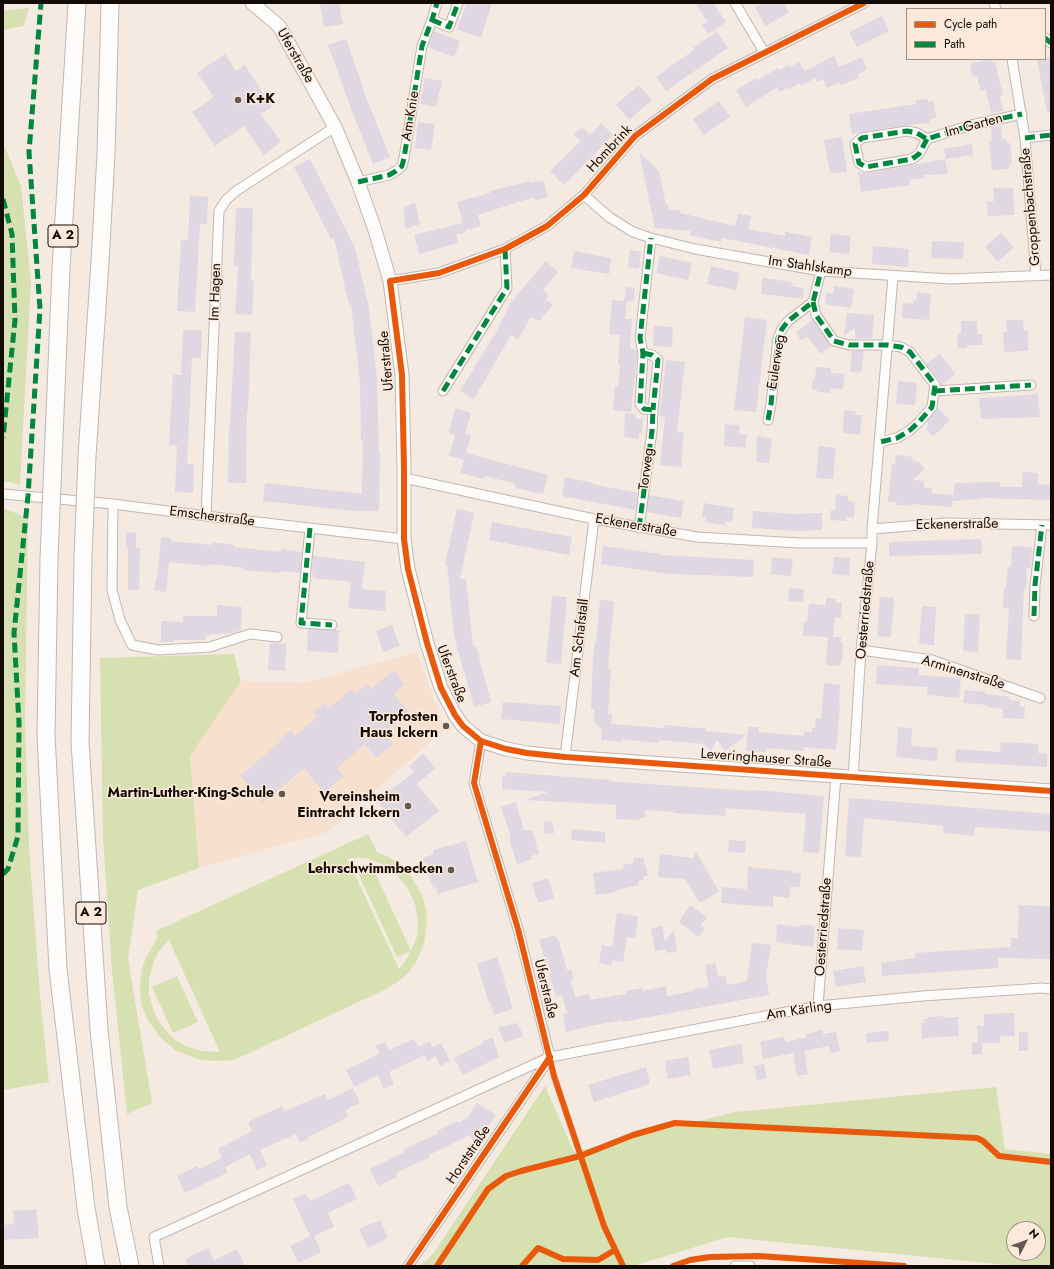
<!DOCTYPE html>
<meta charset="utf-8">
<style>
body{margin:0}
#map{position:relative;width:1054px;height:1269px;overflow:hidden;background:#f4eae2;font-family:Jost,sans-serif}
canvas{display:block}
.frame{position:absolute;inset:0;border:4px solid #150b05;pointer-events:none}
.legend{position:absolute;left:906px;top:8px;width:140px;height:52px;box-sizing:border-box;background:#fbe9db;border:1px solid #9f9085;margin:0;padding:5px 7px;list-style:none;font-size:12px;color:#150b05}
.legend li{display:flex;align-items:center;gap:8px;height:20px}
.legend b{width:20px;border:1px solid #9f9085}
.north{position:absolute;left:1006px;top:1221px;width:40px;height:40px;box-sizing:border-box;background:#fbe9db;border:1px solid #9f9085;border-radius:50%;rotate:48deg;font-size:11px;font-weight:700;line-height:16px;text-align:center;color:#150b05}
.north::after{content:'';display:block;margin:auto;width:14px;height:18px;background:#635952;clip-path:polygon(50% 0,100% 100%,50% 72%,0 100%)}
</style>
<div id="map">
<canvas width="1054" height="1269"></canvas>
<div class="frame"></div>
<ul class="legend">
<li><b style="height:5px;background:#e8590c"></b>Cycle path</li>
<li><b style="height:5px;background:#00873e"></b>Path</li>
</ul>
<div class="north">N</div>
</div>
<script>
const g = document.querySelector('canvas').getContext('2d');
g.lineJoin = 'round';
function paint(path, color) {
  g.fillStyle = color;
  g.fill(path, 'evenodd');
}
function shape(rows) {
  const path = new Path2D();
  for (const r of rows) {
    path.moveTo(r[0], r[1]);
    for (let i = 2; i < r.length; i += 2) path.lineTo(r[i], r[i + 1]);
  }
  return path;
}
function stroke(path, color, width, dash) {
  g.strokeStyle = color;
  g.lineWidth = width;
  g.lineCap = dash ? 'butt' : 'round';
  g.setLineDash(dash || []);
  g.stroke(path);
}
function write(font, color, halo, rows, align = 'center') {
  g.font = font + ' Jost,sans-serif';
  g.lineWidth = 3;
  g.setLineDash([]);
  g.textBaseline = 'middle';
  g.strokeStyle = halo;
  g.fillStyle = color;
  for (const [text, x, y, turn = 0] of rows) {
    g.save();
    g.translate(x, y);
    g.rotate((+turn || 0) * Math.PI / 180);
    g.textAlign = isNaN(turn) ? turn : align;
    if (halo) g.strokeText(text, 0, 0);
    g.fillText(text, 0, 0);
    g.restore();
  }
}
paint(shape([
 [417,652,445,729,328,832,199,868,190,756,241,681,304,683]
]), '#f8e0ce');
paint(shape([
 [29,8,24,26,3,30,3,11],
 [3,143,21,186,31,281,20,485,11,482,3,482],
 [3,508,28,518,25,720,29,846,40,996,49,1082,3,1090],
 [234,654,241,681,190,756,199,868,138,890,128,959,152,1103,127,1114,112,971,103,836,100,658],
 [368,834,377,852,389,857,401,866,410,875,422,895,426,909,427,921,424,944,415,964,407,974,396,983,384,990,245,1055,233,1060,218,1061,202,1060,189,1056,175,1050,158,1035,148,1020,142,1007,140,995,140,982,142,968,147,956,158,937,156,931],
 [347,858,366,858,382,864,396,874,407,887,415,904,418,920,417,937,411,951,372,866,358,873,397,957,411,951,405,962,399,969],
 [168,940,169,940,220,1052,202,1051,185,1046,174,1039,162,1026,154,1012,149,994,149,980,153,963,158,953],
 [177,976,198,1022,173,1033,152,987],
 [545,1086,574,1152,735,1112,996,1087,1005,1149,1051,1154,1051,1266,1017,1266,728,1237,633,1266,419,1266,433,1254],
 [1014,1229,1038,1229,1038,1253,1014,1253]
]), '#d7e0b0');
paint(shape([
 [320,3,339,3,343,24,324,27],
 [467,3,492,3,481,38,457,29],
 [695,3,713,3,726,22,708,34,702,25,707,22],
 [763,3,784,3,789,13,765,26,755,7],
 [882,16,889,31,857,47,849,32],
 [434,31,460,41,454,57,428,47],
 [717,32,728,48,666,91,656,77,694,50,693,48],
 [346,39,364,90,363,90,390,157,373,164,350,106,328,45],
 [225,54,236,71,245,65,272,107,261,114,281,142,264,155,244,126,215,146,192,112,214,97,197,73],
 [834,56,839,67,862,57,867,69,857,75,858,78,841,85,840,82,827,88,823,79,817,82,815,78,801,86,799,83,790,89,789,87,780,92,777,87,746,107,736,90,757,78,758,80,778,68,779,70,788,65,790,67,799,62,805,71],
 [1051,57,1051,112,1047,112,1037,60],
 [989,59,991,59,992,63,995,62,1003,95,1000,96,1003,111,991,113,986,90,981,91,977,77,972,75,970,64],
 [425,78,442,81,436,107,420,104],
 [639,85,652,100,629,120,616,104],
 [927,99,928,102,934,101,935,109,936,118,930,119,931,123,906,125,852,134,849,114,916,104,916,100],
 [719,101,730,117,704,135,693,119],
 [418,122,435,124,431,150,415,148],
 [601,123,613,135,564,185,550,171,581,141,574,134,582,127,590,135],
 [1001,126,1002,139,1006,139,1007,143,1010,143,1012,164,1009,164,1009,169,992,170,989,141,992,141,991,127],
 [842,137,847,172,837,173,830,173,824,140],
 [972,144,973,155,946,159,944,149],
 [639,152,659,171,666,205,668,204,669,210,680,210,680,213,735,226,738,214,751,216,748,229,785,236,785,232,812,237,809,255,722,238,721,242,690,235,691,231,655,228],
 [310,159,353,244,354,244,369,308,377,378,379,453,380,453,379,511,354,511,263,501,265,483,362,494,363,441,361,441,360,383,351,304,349,305,334,238,331,239,294,167],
 [945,159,948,174,924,175,924,178,909,180,910,185,861,192,858,172,867,173],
 [543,180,548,197,535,201,534,197,478,215,481,226,465,230,466,232,456,235,458,243,419,254,414,235,463,223,464,227,457,202,490,193,490,191,530,181,530,183],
 [993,188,1013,188,1014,215,988,216,987,202,994,201],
 [190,195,208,197,207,224,200,224,195,312,177,311,181,240,188,240],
 [415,203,420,224,405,229,404,207],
 [236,208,253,208,251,281,254,281,252,315,235,314,238,266,234,266],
 [1001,233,1014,247,998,262,985,247],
 [831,234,851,236,849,254,829,252],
 [932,241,964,242,963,259,931,258],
 [873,246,909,249,908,267,872,264],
 [630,250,641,252,639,269,628,267],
 [574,251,611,258,609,274,571,268],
 [660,256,692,263,688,280,656,273],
 [546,261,558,272,543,290,549,296,546,299,553,305,539,321,531,317,518,339,511,335,474,399,460,391,495,334,512,301],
 [711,266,740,273,736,290,707,284],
 [763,278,792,282,791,286,804,288,803,299,761,294],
 [834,286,854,289,851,308,825,304,826,293,833,294],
 [626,287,635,288,634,301,627,301,625,319,632,319,630,348,636,350,637,353,631,412,613,410,615,386,618,386,620,365,618,364,620,335,609,334,612,300,624,301],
 [917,292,931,294,929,320,902,318,903,303,913,304,913,301,916,301],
 [847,313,874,315,872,338,855,339,855,328,844,336],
 [745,317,767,320,756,412,734,410],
 [812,320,831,346,821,354,807,336,801,340,796,333],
 [1006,320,1023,320,1024,331,1028,331,1028,351,1004,352,1003,332,1007,332],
 [961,321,977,321,977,334,982,334,982,345,967,345,967,348,957,348,958,333,961,333],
 [654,326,673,327,672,347,653,346],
 [183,330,202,330,201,358,192,358,187,464,194,464,193,493,175,492,177,446,169,445,173,375,181,375],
 [235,332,251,332,248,410,247,410,246,483,228,483,229,425,230,425],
 [852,351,864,351,861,373,850,371],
 [940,354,955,374,941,385,940,381,926,364],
 [666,360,685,362,677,432,684,433,681,467,660,465,665,417,659,416],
 [816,367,831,368,831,373,845,374,843,389,830,388,830,393,817,392,817,390,812,389,813,379,815,379],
 [898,381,917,383,915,405,896,404],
 [1038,394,1040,417,981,419,979,398],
 [455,408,471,413,465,434,471,435,466,453,548,475,543,494,515,488,516,484,485,476,484,479,460,473,464,460,449,456,455,435,449,433],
 [938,408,950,420,933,437,926,429,929,425,927,422],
 [844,410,856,411,855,415,862,415,860,435,843,433],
 [625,413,636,414,636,419,643,419,642,433,639,433,639,439,624,437],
 [725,424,740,425,739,434,747,435,745,448,724,446],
 [757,436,772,439,769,463,756,462,757,454,756,454],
 [819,446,836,448,833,479,816,478],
 [896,455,913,457,912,460,919,462,925,469,913,480,924,481,924,488,932,488,932,493,953,495,952,507,911,504,911,506,895,505,897,502,888,502,892,464,895,464],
 [1023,472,1038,473,1038,484,1051,485,1051,500,979,498,979,499,953,501,955,483,1000,482,1000,487,1022,487],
 [565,477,593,483,592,484,638,493,635,510,562,496],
 [649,495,684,501,681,518,647,512],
 [836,495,848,496,848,501,855,502,854,518,847,517,846,521,830,520,831,510,835,511],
 [704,503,734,508,732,522,726,521,725,525,705,522,706,517,702,517],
 [457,509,474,513,460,579,466,579,473,647,476,646,491,702,474,707,454,636,447,565,445,565],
 [753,511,793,514,822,513,822,530,794,531,752,528],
 [492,522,572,537,569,555,489,540],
 [126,532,136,533,136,548,126,548],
 [161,537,171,538,171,541,212,545,212,542,234,545,234,547,281,552,281,549,302,552,300,573,279,571,279,573,243,570,243,568,221,565,209,564,209,566,169,562,166,592,154,590,158,571],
 [981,539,982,554,889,556,889,542],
 [603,546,661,554,661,555,754,560,753,577,670,574,601,564],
 [1012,546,1032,547,1031,568,1027,568,1026,589,1024,588,1021,660,1006,659,1009,608,1003,608,1004,587,1006,587,1008,567,1011,567],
 [128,548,140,548,139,590,128,590],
 [313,556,365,562,362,589,386,591,385,611,348,608,351,582,313,578,313,575,312,575],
 [772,557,793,559,791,576,771,574],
 [834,557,850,558,849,576,832,574],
 [789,588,804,589,803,602,788,601],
 [552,596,567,597,561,664,546,663],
 [880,597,894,598,891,637,877,636],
 [826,598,836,599,836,603,842,603,841,618,835,617,833,637,841,637,841,642,843,642,842,663,840,663,839,666,826,665,828,637,803,636,804,621,807,622,809,604,826,605],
 [600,600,614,601,608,669,611,669,608,714,612,714,611,724,664,728,664,725,695,728,705,728,705,731,746,735,725,751,717,740,711,751,704,744,659,740,658,743,621,739,621,742,601,740,602,730,594,722,595,709,591,709,593,657,595,642,596,642],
 [217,605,242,607,241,630,232,633,206,635,205,640,174,640,174,642,161,642,161,621,183,622,183,616,217,616],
 [922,606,936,607,934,645,919,644],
 [965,614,980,614,978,652,963,651],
 [392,625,400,646,383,652,376,631],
 [308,629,339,630,338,653,307,651],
 [270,643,286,644,285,671,268,670],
 [877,665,919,668,919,675,961,678,959,698,927,695,928,687,876,684],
 [394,670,405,684,394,694,409,712,384,733,393,744,376,758,365,744,337,768,344,776,324,793,304,768,263,803,240,776,280,742,279,740,291,730,295,736,317,717,313,712,325,702,329,708,352,689,356,693,367,684,371,689],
 [824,683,840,685,839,706,840,707,836,750,804,747,803,751,766,748,766,752,746,751,748,727,759,727,759,732,804,736,804,732,812,732,812,728,815,728,816,718,821,719],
 [965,690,986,692,985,694,1010,697,1009,700,1020,701,1020,707,1025,707,1024,719,1003,718,1003,709,988,707,988,705,963,703],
 [503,702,561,706,560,724,501,719],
 [898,727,912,728,911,746,938,748,937,761,896,757],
 [1001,742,1038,744,1038,753,1047,754,1047,767,955,762,956,749,1000,752],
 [423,754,436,768,417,784,439,811,406,837,377,801,414,772,409,766],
 [506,772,610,780,610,781,620,782,754,791,754,790,824,796,819,853,803,852,806,814,726,808,725,816,674,813,674,812,645,810,645,818,639,818,639,820,616,819,616,805,525,800,548,792,502,789,502,776,505,777],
 [849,798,1051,814,1051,832,975,827,974,836,964,835,943,833,943,826,864,818,861,857,845,856],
 [516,802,524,831,532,830,539,854,531,856,532,859,517,864,509,839,511,838,501,807],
 [552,821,554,833,545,834,543,822],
 [572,829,605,832,605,843,571,840],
 [729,840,746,841,745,853,728,852],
 [466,841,478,882,438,894,436,887,433,888,423,858,434,854,433,850],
 [696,852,719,891,702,902,698,901,685,879,658,877,660,854,693,858],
 [643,857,648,876,644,876,643,880,638,881,639,885,616,890,616,892,596,895,593,873,624,869,623,865,634,863,633,859],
 [748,867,792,871,791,872,801,873,800,887,790,887,789,898,773,896,773,907,721,903,722,887,747,889],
 [548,878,554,898,538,903,532,883],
 [690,905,707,917,701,926,705,928,699,937,679,922],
 [1019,905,1051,906,1051,959,998,958,998,968,882,976,881,963,915,958,915,953,1011,947,1011,938,1018,938],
 [617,913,638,916,635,938,627,937,623,962,612,960,612,965,599,963,602,945,612,947],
 [777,924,799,927,799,925,815,926,813,947,776,942],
 [662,926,665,942,674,930,677,951,667,953,666,949,655,951,651,928],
 [838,928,864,930,862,951,837,949],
 [555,935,556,939,558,938,567,970,571,969,574,979,571,980,575,997,589,994,590,1000,626,994,626,991,642,988,642,991,666,986,667,996,694,991,694,989,709,987,705,965,715,963,718,977,725,976,727,985,747,981,752,943,771,945,766,976,769,995,622,1022,622,1020,590,1026,566,1032,563,1014,567,1013,562,995,556,996,549,975,551,974,546,957,544,957,539,940],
 [497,957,513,1009,494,1015,490,1002,489,1003,477,964],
 [863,966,866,982,836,987,833,971],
 [1014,1013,1015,1036,1000,1036,1000,1043,982,1043,982,1054,972,1055,972,1043,978,1043,977,1026,984,1026,984,1014],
 [943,1016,943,1018,958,1017,959,1036,922,1038,921,1023,924,1023,924,1019,928,1019,929,1017],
 [518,1023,523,1036,504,1043,498,1027],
 [822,1030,823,1034,836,1032,840,1051,830,1053,829,1046,804,1051,808,1074,797,1076,793,1053,763,1059,760,1042,784,1037,786,1042,807,1037,806,1034],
 [888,1031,889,1041,867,1043,866,1033],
 [1019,1032,1028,1032,1028,1051,1019,1051],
 [493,1038,499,1057,463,1075,454,1058,483,1043,482,1041],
 [414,1039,418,1047,430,1041,432,1047,441,1043,450,1061,440,1066,436,1056,427,1061,424,1055,389,1072,394,1084,384,1089,378,1075,354,1087,346,1070,380,1053,376,1046,385,1042,389,1050],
 [741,1044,744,1063,713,1069,709,1050],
 [688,1057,691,1075,668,1079,665,1061],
 [764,1064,767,1078,757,1080,754,1066],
 [646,1067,650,1084,594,1102,588,1085],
 [353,1088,360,1103,345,1110,348,1117,308,1137,309,1139,300,1142,296,1134,260,1150,267,1165,257,1170,250,1154,225,1167,227,1173,185,1193,177,1176,197,1166,199,1169,222,1158,218,1149,252,1131,248,1122,282,1106,284,1111,325,1094,328,1100],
 [477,1103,496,1115,483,1134,473,1141,470,1135,429,1155,430,1157,396,1173,397,1177,378,1186,370,1169,405,1152,403,1150,439,1133,437,1131,457,1121,458,1123,468,1117],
 [349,1183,357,1199,328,1213,334,1227,314,1236,321,1252,298,1263,290,1246,310,1236,293,1199,306,1193,310,1201],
 [36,1209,39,1238,3,1240,3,1225,14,1224,13,1211],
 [380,1220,388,1238,368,1248,359,1229],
 [208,1248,214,1260,237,1249,245,1266,188,1266,185,1259]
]), '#dfd7e2');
const street = shape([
 [735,3,764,52],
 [994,3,996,9],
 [432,20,449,27,458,3],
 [1045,38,1051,43],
 [1012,59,1025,138,1036,276],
 [1025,138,1051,135],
 [927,139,919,154,912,159,866,167,859,163,855,144,862,138,907,131,917,133,927,139,971,125,1022,114],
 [358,182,389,175,396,171,402,166,404,158,422,46,432,20,437,3],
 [584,195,609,217,633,232,651,238,695,249,821,271,951,279,1051,275],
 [390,281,439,273,505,249,547,226,584,195,635,136,712,79,864,3],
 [813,302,816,315,834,341,849,345,887,345,901,347,910,352,935,385,932,407,919,422,909,431,897,438,880,442],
 [643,353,652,355,658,360,653,410],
 [443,391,507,288,505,249],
 [935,391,1031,385],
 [768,420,771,404,778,338,782,329,788,321,813,302,821,271],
 [404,478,594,519,697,537,799,543,872,543],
 [3,494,113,504,206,516,404,539],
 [113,504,112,590,120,620,132,645,158,650,210,647,250,634,277,637],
 [206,516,219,211,226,200,236,191,335,127],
 [310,528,301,623,332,625],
 [639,528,652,431,653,410,644,409,640,404,643,353,640,338,651,238],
 [872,529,947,523,1051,525],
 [1034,616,1035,585,1042,525],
 [861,650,932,660,1040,698],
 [481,741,474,783,518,929,550,1057],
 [565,757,594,519],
 [853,778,861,650,872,543,872,529,893,276],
 [818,1006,836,776],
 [159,1266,154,1237,550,1057,818,1006,923,996,1042,988,1051,989],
 [408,1266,549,1059],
 [735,1266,750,1266]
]);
const secondary = shape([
 [252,3,279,26,335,127,358,182,375,230,390,281,402,375,404,468,404,539,408,569,427,643,441,688,455,715,463,726,481,741,506,749,527,753,565,757,1051,791]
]);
const highway = shape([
 [87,456,100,262,106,154,110,3],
 [53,461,61,269,77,3],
 [83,558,80,742,99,1030,118,1207,130,1266],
 [49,559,46,735,58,969,86,1208,96,1266]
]);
stroke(street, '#c1b7b0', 11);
stroke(secondary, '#c1b7b0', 15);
stroke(highway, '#c1b7b0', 19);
stroke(street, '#fdfcfb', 9);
stroke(secondary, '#fdfcfb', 13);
stroke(highway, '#fdfcfb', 17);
const highwayBridge = shape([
 [83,558,87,456],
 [49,559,53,461]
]);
stroke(highwayBridge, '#c1b7b0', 19, []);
stroke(highwayBridge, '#fdfcfb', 17);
stroke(shape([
 [432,20,449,27,458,3],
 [1045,38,1051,43],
 [1025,138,1051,135],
 [927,139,919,154,912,159,866,167,859,163,855,144,862,138,907,131,917,133,927,139,971,125,1022,114],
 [358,182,389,175,396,171,402,166,404,158,422,46,432,20,437,3],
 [3,199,12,234,15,320,3,438],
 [813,302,816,315,834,341,849,345,887,345,901,347,910,352,935,385,932,407,919,422,909,431,897,438,880,442],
 [643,353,652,355,658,360,653,410],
 [443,391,507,288,505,249],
 [935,391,1031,385],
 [768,420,771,404,778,338,782,329,788,321,813,302,821,271],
 [310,528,301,623,332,625],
 [639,528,652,431,653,410,644,409,640,404,643,353,640,338,651,238],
 [1034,616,1035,585,1042,525],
 [3,874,8,869,18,836,19,723,14,633,28,496,40,309,29,152,41,3]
]), '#00873e', 5, [10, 5]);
stroke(shape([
 [864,3,712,79,635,136,584,195,547,226,505,249,439,273,390,281,402,375,404,468,404,539,408,569,427,643,441,688,455,715,463,726,481,741,506,749,527,753,565,757,1051,791],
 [481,741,474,783,518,929,554,1076,604,1226,623,1266],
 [408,1266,550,1057],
 [437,1266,488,1189,506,1176,521,1171,580,1156,633,1135,675,1123,977,1138,983,1141,999,1156,1051,1162],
 [522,1266,538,1248,563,1259,598,1260,615,1250],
 [673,1266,690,1260,710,1257,759,1256,904,1266]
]), '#e8590c', 6);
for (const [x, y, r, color] of [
 [238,100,4,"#635952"],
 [446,726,4,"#635952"],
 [282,794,4,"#635952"],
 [408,806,4,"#635952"],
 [451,870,4,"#635952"]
]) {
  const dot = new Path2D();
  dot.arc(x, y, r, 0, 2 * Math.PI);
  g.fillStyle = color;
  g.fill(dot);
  stroke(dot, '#fbe9db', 1.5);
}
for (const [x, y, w] of [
 [63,236,30],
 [91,913,30]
]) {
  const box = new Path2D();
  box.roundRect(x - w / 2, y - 11, w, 22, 3);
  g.fillStyle = '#fbe9db';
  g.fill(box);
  stroke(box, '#150b05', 1);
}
write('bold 13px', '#150b05', null, [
 ["A 2",63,236],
 ["A 2",91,913]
]);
write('14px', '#150b05', '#fbe9db', [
 ["Uferstraße",295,56,60],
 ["Am Knie",411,116,-81],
 ["Im Garten",974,126,-15],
 ["Hombrink",610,149,-47],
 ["Groppenbachstraße",1031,207,-95],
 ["Im Stahlskamp",810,267,8],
 ["Im Hagen",216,292,-88],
 ["Uferstraße",387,361,-95],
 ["Eulerweg",777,362,-81],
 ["Torweg",647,469,-83],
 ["Emscherstraße",212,517,7],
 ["Eckenerstraße",957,525,-1],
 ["Eckenerstraße",636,526,10],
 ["Oesterriedstraße",866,610,-85],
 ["Am Schafstall",580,638,-83],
 ["Arminenstraße",963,673,17],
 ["Uferstraße",451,674,69],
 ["Leveringhauser Straße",766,759,4],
 ["Oesterriedstraße",824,927,-86],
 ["Uferstraße",545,989,76],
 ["Am Kärling",799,1011,-9],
 ["Horststraße",469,1155,-56]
]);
write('bold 14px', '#150b05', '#fbe9db', [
 ["K+K",246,100,"left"],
 ["Torpfosten",438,718],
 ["Haus Ickern",438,734],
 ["Martin-Luther-King-Schule",274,794],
 ["Vereinsheim",400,798],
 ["Eintracht Ickern",400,814],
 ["Lehrschwimmbecken",443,870]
], 'right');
</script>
